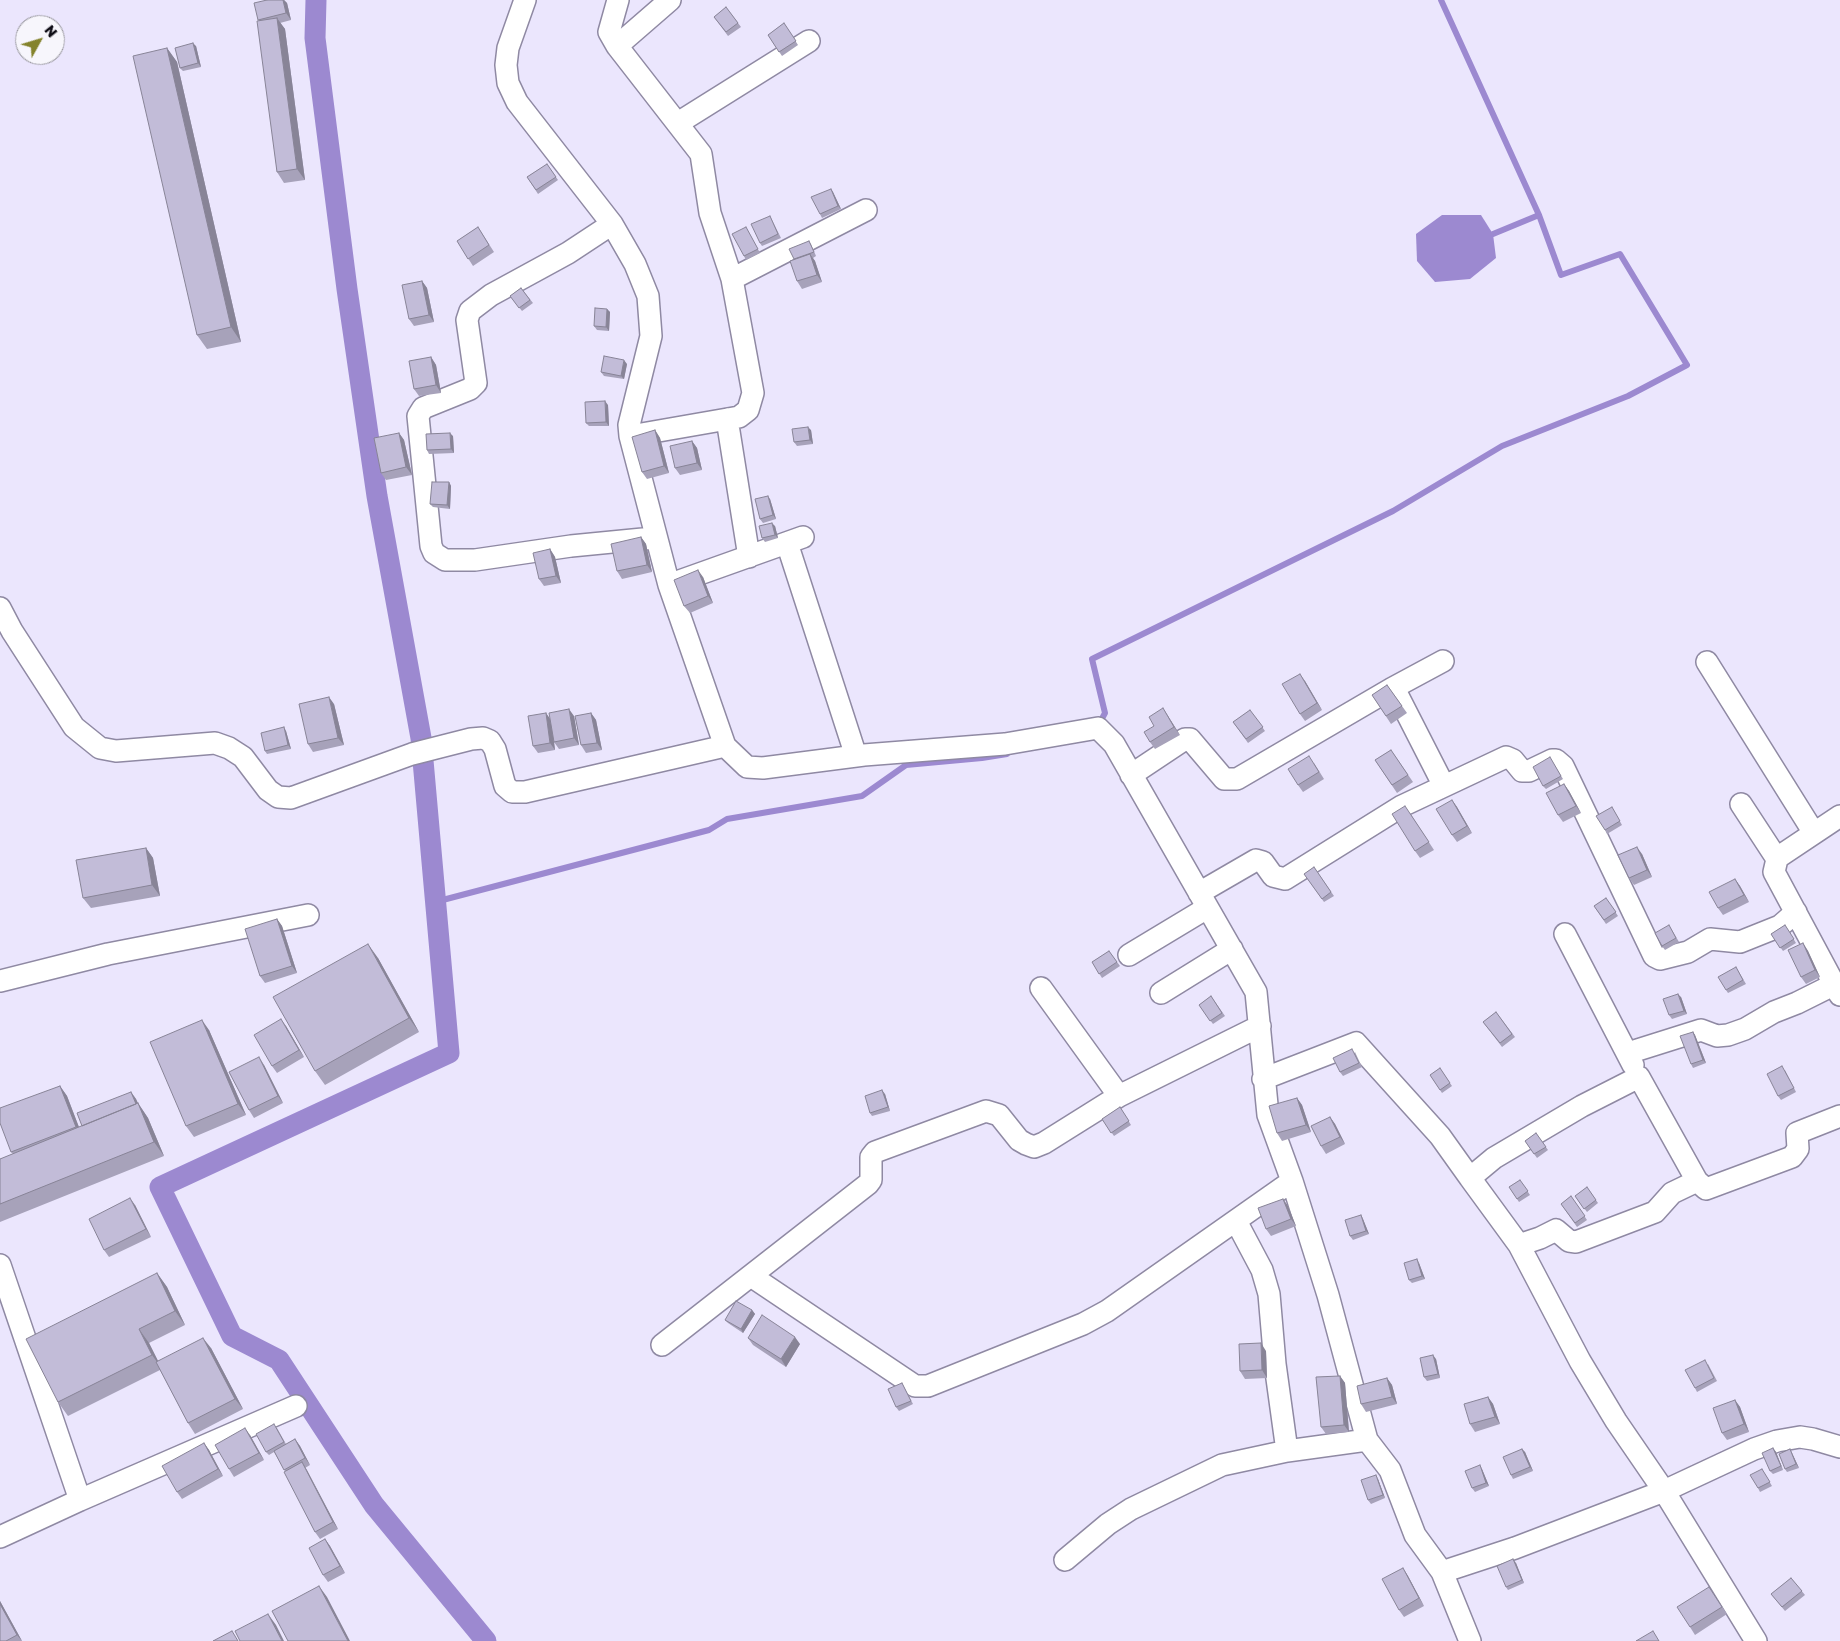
<!DOCTYPE html>
<style>
body{margin:0}
#map{position:relative;width:1840px;height:1641px;overflow:hidden;background:#ebe6fd;font-family:"Golos Text",sans-serif}
canvas{display:block}
.north{position:absolute;left:15px;top:15px;width:50px;height:50px;box-sizing:border-box;background:#f7f6fc;border:1px solid #9a99a0;border-radius:50%;rotate:51deg;font-size:14px;font-weight:700;line-height:20px;text-align:center;color:#0f0d16}
.north::after{content:'';display:block;margin:auto;width:18px;height:22px;background:#84832c;clip-path:polygon(50% 0,100% 100%,50% 72%,0 100%)}
</style>
<div id="map">
<canvas width="1840" height="1641"></canvas>
<div class="north">N</div>
</div>
<script>
const g = document.querySelector('canvas').getContext('2d');
g.lineJoin = 'round';
function paint(path, color) {
  g.fillStyle = color;
  g.fill(path, 'evenodd');
}
function shape(rows) {
  const path = new Path2D();
  for (const r of rows) {
    path.moveTo(r[0], r[1]);
    for (let i = 2; i < r.length; i += 2) path.lineTo(r[i], r[i + 1]);
  }
  return path;
}
function stroke(path, color, width, dash) {
  g.strokeStyle = color;
  g.lineWidth = width;
  g.lineCap = dash ? 'butt' : 'round';
  g.setLineDash(dash || []);
  g.stroke(path);
}
paint(shape([
 [1442,215,1481,215,1493,234,1496,258,1470,279,1435,282,1417,261,1416,234]
]), '#9c89d0');
stroke(shape([
 [1493,234,1539,215],
 [1098,726,1105,713,1092,659,1393,511,1502,446,1628,396,1687,365,1620,254,1561,275,1539,215,1441,0],
 [435,902,709,830,727,819,862,796,906,765,982,758,1007,754]
]), '#9c89d0', 6);
stroke(shape([
 [316,0,315,38,347,289,377,496,421,738,449,1053,160,1187,232,1336,279,1360,374,1505,486,1641]
]), '#9c89d0', 21);
const minor = shape([
 [525,0,508,48,506,65,508,83,517,102,612,224,635,264,648,296,651,336,629,425,630,436],
 [670,0,617,46,701,154,710,213,732,279,753,393,748,410,739,417,630,436,669,585,725,746],
 [617,46,609,32,618,0],
 [678,123,809,41],
 [612,224,568,253,491,295,470,311,467,320,476,383,470,389,423,408,418,416,431,546,434,553,445,560,475,560,571,546,653,538],
 [732,279,866,210],
 [727,419,749,557],
 [787,543,856,756],
 [674,583,803,537],
 [0,608,12,631,74,727,100,748,116,751,215,743,229,748,243,757,268,790,278,797,291,798,412,754,471,739,483,738,490,741,495,749,505,786,512,792,525,792,725,746,747,767,763,768,864,755,1005,744,1098,728,1114,744,1256,992,1268,1115,1292,1181,1328,1295,1367,1440,1390,1470,1415,1535,1442,1572,1470,1641],
 [1707,662,1814,833],
 [1391,689,1443,661],
 [1131,775,1185,739,1190,739,1224,779,1237,779,1391,689,1398,696,1444,786],
 [1741,804,1777,859],
 [1840,816,1780,856,1777,859,1774,872,1840,995],
 [1199,893,1256,860,1263,862,1273,876,1285,879,1402,806,1506,757,1513,760,1522,771,1529,771,1552,760,1556,760,1563,766,1654,956,1660,959,1688,952,1710,939,1740,942,1780,926,1796,912],
 [1565,934,1633,1065],
 [1129,955,1207,908],
 [0,981,108,954,308,915],
 [1041,988,1119,1096],
 [1161,993,1232,949],
 [1628,1053,1701,1030,1717,1036,1728,1035,1745,1029,1774,1012,1797,1003,1835,984],
 [1263,1079,1356,1043,1440,1136,1470,1178],
 [1236,1221,1262,1270,1269,1294,1275,1364,1287,1451],
 [1519,1245,1540,1238,1556,1230,1569,1241,1576,1242,1655,1212,1672,1193,1697,1181],
 [0,1265,80,1500,0,1537],
 [751,1276,915,1386,928,1386,1083,1324,1107,1311,1292,1181],
 [662,1345,868,1184,871,1180,871,1157,875,1152,986,1111,999,1115,1019,1140,1026,1144,1034,1147,1044,1143,1119,1096,1260,1026],
 [80,1500,296,1406],
 [1065,1560,1108,1524,1131,1509,1222,1465,1287,1451,1367,1440],
 [1442,1572,1515,1548,1664,1491,1754,1449,1777,1441,1800,1437,1813,1439,1840,1447],
 [1756,1641,1664,1491,1616,1421,1580,1361,1519,1245,1470,1178,1494,1158,1582,1106,1639,1077,1697,1181,1706,1189,1792,1157,1798,1149,1797,1133,1840,1116]
]);
stroke(minor, '#8f89a3', 24);
stroke(minor, '#fff', 21);
paint(shape([
 [267,0,284,0,287,3,291,20,280,23,285,29,305,180,284,183,277,172,259,20],
 [726,7,741,27,728,36,714,17],
 [784,23,798,45,782,56,768,35],
 [196,46,201,67,183,71,180,68],
 [167,48,177,62,241,342,207,349,197,335],
 [547,164,558,180,538,194,527,177],
 [831,189,833,192,841,209,822,218,820,214],
 [770,216,781,238,762,246,760,243],
 [478,227,494,252,473,266,457,241],
 [746,227,760,253,746,260,744,256],
 [809,241,811,244,816,256,813,258,815,261,822,282,802,289,797,281,794,259],
 [422,281,427,288,434,322,414,326,409,319],
 [521,288,533,303,522,311,510,296],
 [607,309,610,312,609,331,597,330,594,326],
 [431,357,436,365,441,393,419,396,414,389],
 [627,364,624,379,604,376,601,372],
 [608,405,609,426,589,426,586,423],
 [655,430,660,438,669,473,647,479,642,472],
 [811,430,813,444,797,446,794,442],
 [399,433,404,440,412,475,386,480,381,473],
 [453,436,454,453,429,454,427,450],
 [692,441,697,448,702,470,680,475,675,468],
 [449,482,451,486,450,509,433,507,430,504],
 [770,499,776,519,763,523,760,519],
 [775,526,778,538,765,542,762,538],
 [641,537,646,544,652,572,622,579,617,571],
 [550,549,555,557,561,583,544,586,539,579],
 [703,577,713,603,690,613,684,606],
 [1305,681,1322,710,1305,721,1300,714],
 [1387,685,1407,713,1391,724,1372,695],
 [334,704,344,745,313,752,308,744],
 [1163,708,1180,735,1155,749,1150,742,1154,726],
 [1250,710,1265,731,1248,743,1233,722],
 [546,713,550,720,574,716,579,745,559,749,554,742,553,733,555,750,538,753,533,746],
 [591,713,596,720,602,750,586,753,581,745],
 [286,731,291,749,267,754,265,751],
 [1391,750,1413,782,1397,793,1375,760],
 [1552,761,1563,779,1546,789,1543,786],
 [1314,763,1324,779,1303,792,1298,785],
 [1564,784,1569,791,1581,813,1563,822,1558,815],
 [1452,800,1457,807,1472,833,1457,842,1452,835],
 [1612,807,1622,825,1607,834,1605,830],
 [1410,813,1434,850,1420,858,1415,851],
 [146,848,153,858,160,896,91,908,83,898],
 [1642,854,1652,877,1634,885,1629,878],
 [1314,867,1334,896,1324,902,1304,874],
 [1735,879,1740,886,1749,902,1723,915,1718,908],
 [1606,898,1618,916,1606,924,1594,906],
 [277,919,282,926,297,973,265,983,260,976],
 [1669,925,1679,942,1665,950,1662,946],
 [1785,925,1796,943,1783,951,1771,934],
 [1803,943,1808,951,1820,977,1806,984,1801,977],
 [1109,951,1120,966,1102,978,1092,962],
 [378,958,419,1032,325,1085,315,1071],
 [1736,967,1746,984,1728,993,1726,990],
 [1211,996,1225,1016,1213,1024,1199,1005],
 [1681,997,1687,1014,1672,1019,1669,1015],
 [1496,1012,1515,1037,1502,1047,1483,1022],
 [286,1026,304,1057,277,1073,272,1066],
 [209,1030,246,1115,194,1137,186,1126],
 [1693,1032,1695,1035,1706,1063,1693,1068,1691,1064],
 [1355,1052,1362,1067,1343,1076,1340,1072],
 [264,1065,283,1103,254,1118,249,1110],
 [1440,1068,1452,1086,1442,1093,1430,1075],
 [1785,1070,1796,1092,1781,1100,1778,1096],
 [60,1086,67,1096,79,1127,82,1126,131,1092,136,1099,138,1103,148,1118,164,1156,0,1222,0,1159,13,1154,11,1152],
 [885,1094,890,1111,872,1116,870,1113],
 [1297,1098,1302,1105,1311,1132,1282,1141,1277,1133],
 [1120,1107,1131,1125,1114,1136,1102,1119],
 [1330,1117,1335,1124,1345,1144,1326,1154,1321,1146],
 [1536,1133,1548,1150,1537,1158,1525,1141],
 [1520,1180,1530,1195,1519,1202,1509,1187],
 [1587,1187,1598,1203,1587,1212,1575,1196],
 [1571,1196,1587,1220,1577,1227,1561,1204],
 [1283,1199,1288,1206,1296,1226,1271,1236,1266,1229],
 [135,1205,151,1237,109,1257,104,1250],
 [1361,1215,1363,1219,1369,1234,1353,1240,1350,1236],
 [1419,1263,1425,1279,1412,1283,1409,1280],
 [157,1273,167,1287,185,1325,149,1343,158,1361,211,1348,243,1409,195,1434,188,1423,160,1370,68,1416,58,1402],
 [752,1310,755,1314,743,1333,728,1323,725,1320],
 [748,1338,800,1344,786,1367,753,1345],
 [1266,1351,1267,1378,1245,1379,1240,1371],
 [1436,1359,1440,1378,1427,1381,1424,1377],
 [1708,1364,1717,1381,1697,1392,1695,1388],
 [1340,1376,1345,1383,1349,1432,1326,1434,1321,1427],
 [1387,1378,1392,1385,1397,1404,1366,1412,1361,1404],
 [902,1383,913,1404,899,1411,896,1407],
 [1488,1397,1493,1404,1500,1424,1475,1432,1470,1424],
 [1735,1400,1740,1407,1749,1432,1727,1440,1722,1433],
 [277,1428,286,1444,295,1439,300,1446,310,1465,305,1468,338,1529,320,1539,315,1532,285,1471,274,1452,269,1455,266,1452],
 [250,1435,264,1460,234,1477,229,1469],
 [204,1443,209,1450,223,1476,182,1499,177,1492],
 [1773,1448,1776,1452,1783,1470,1773,1474,1770,1471],
 [1522,1449,1525,1452,1533,1471,1513,1479,1511,1475],
 [1790,1449,1792,1453,1799,1468,1787,1472,1785,1469],
 [1482,1469,1489,1486,1475,1492,1472,1488],
 [1762,1469,1772,1486,1760,1492,1758,1488],
 [1378,1479,1385,1498,1371,1504,1368,1500],
 [325,1539,330,1546,345,1573,328,1582,323,1575],
 [1516,1563,1524,1583,1508,1590,1506,1587],
 [1403,1568,1408,1576,1424,1606,1404,1617,1399,1610],
 [1791,1578,1805,1595,1785,1611,1771,1594],
 [1709,1587,1727,1614,1695,1635,1690,1627],
 [0,1601,22,1641,0,1641]
]), '#a7a2ba');
paint(shape([
 [283,0,284,0,287,3,291,20,286,13],
 [277,18,285,29,305,180,297,169],
 [193,43,196,46,201,67,198,63],
 [167,48,177,62,241,342,231,327],
 [831,189,833,192,841,209,838,206],
 [810,254,815,261,822,282,817,275],
 [422,281,427,288,434,322,429,315],
 [607,309,610,312,609,331,606,327],
 [431,357,436,365,441,393,436,385],
 [624,360,627,364,624,379,621,376],
 [605,401,608,405,609,426,606,422],
 [808,427,811,430,813,444,810,440],
 [655,430,660,438,669,473,664,466],
 [399,433,404,440,412,475,406,467],
 [450,433,453,436,454,453,451,449],
 [692,441,697,448,702,470,697,463],
 [449,482,451,486,450,509,447,505],
 [768,496,770,499,776,519,773,515],
 [772,523,775,526,778,538,775,535],
 [641,537,646,544,652,572,647,565],
 [550,549,555,557,561,583,556,576],
 [698,570,703,577,713,603,708,596],
 [1300,674,1305,681,1322,710,1317,703],
 [329,697,334,704,344,745,338,738],
 [1163,708,1168,716,1180,735,1174,727],
 [569,709,574,716,579,745,574,738],
 [546,713,551,720,555,750,550,743],
 [591,713,596,720,602,750,597,743],
 [284,727,286,731,291,749,288,745],
 [1564,784,1569,791,1581,813,1576,806],
 [1452,800,1457,807,1472,833,1467,826],
 [1637,847,1642,854,1652,877,1647,870],
 [146,848,153,858,160,896,152,885],
 [1735,879,1740,886,1749,902,1744,895],
 [277,919,282,926,297,973,292,966],
 [1803,943,1808,951,1820,977,1815,970],
 [368,944,378,958,419,1032,409,1018],
 [1678,994,1681,997,1687,1014,1684,1011],
 [281,1019,286,1026,304,1057,299,1050],
 [202,1020,209,1030,246,1115,238,1104],
 [1693,1032,1695,1035,1706,1063,1703,1060],
 [259,1057,264,1065,283,1103,278,1096],
 [60,1086,67,1096,83,1138,76,1127],
 [882,1090,885,1094,890,1111,888,1107],
 [131,1092,136,1099,143,1116,138,1109],
 [1297,1098,1302,1105,1311,1132,1306,1125],
 [138,1103,148,1118,164,1156,154,1142],
 [1330,1117,1335,1124,1345,1144,1340,1137],
 [130,1198,135,1205,151,1237,146,1229],
 [1283,1199,1288,1206,1296,1226,1291,1219],
 [1361,1215,1363,1219,1369,1234,1366,1231],
 [1417,1259,1419,1263,1425,1279,1422,1276],
 [157,1273,167,1287,185,1325,175,1311],
 [752,1310,755,1314,743,1333,741,1329],
 [139,1329,149,1343,162,1369,152,1355],
 [795,1337,800,1344,786,1367,781,1359],
 [203,1338,211,1348,243,1409,235,1399],
 [1261,1343,1266,1351,1267,1378,1262,1370],
 [1433,1355,1436,1359,1440,1378,1438,1374],
 [1340,1376,1345,1383,1349,1432,1344,1425],
 [1387,1378,1392,1385,1397,1404,1392,1397],
 [1488,1397,1493,1404,1500,1424,1495,1417],
 [1735,1400,1740,1407,1749,1432,1744,1424],
 [245,1428,250,1435,264,1460,259,1453],
 [295,1439,300,1446,310,1465,305,1458],
 [204,1443,209,1450,223,1476,218,1469],
 [1773,1448,1776,1452,1783,1470,1781,1466],
 [1522,1449,1525,1452,1533,1471,1530,1467],
 [1790,1449,1792,1453,1799,1468,1796,1464],
 [302,1462,307,1470,338,1529,333,1522],
 [1480,1465,1482,1469,1489,1486,1486,1483],
 [1376,1475,1378,1479,1385,1498,1383,1495],
 [325,1539,330,1546,345,1573,340,1566],
 [1513,1559,1516,1563,1524,1583,1522,1580],
 [1403,1568,1408,1576,1424,1606,1419,1598],
 [319,1586,327,1597,350,1641,348,1641],
 [0,1601,22,1641,17,1635,0,1604],
 [268,1614,276,1625,284,1641,282,1641]
]), '#888497');
const building = shape([
 [267,0,283,0,286,13,258,20,254,3,267,0],
 [726,7,738,23,726,32,714,17,726,7],
 [277,18,297,169,277,172,257,21,277,18],
 [784,23,796,41,779,52,768,35,784,23],
 [193,43,198,63,180,68,175,48,193,43],
 [167,48,231,327,197,335,133,56,167,48],
 [547,164,556,177,536,190,527,177,547,164],
 [831,189,838,206,820,214,811,197,831,189],
 [770,216,778,234,760,243,751,224,770,216],
 [478,227,489,245,468,259,457,241,478,227],
 [746,227,758,249,744,256,732,234,746,227],
 [809,241,814,252,794,259,789,249,809,241],
 [810,254,817,275,797,281,790,261,810,254],
 [422,281,429,315,409,319,402,285,422,281],
 [521,288,530,300,519,308,510,296,521,288],
 [595,308,607,309,606,327,594,326,595,308],
 [604,356,624,360,621,376,601,372,604,356],
 [431,357,436,385,414,389,409,361,431,357],
 [605,401,606,422,586,423,585,402,605,401],
 [808,427,810,440,794,442,792,429,808,427],
 [655,430,664,466,642,472,632,437,655,430],
 [399,433,406,467,381,473,374,438,399,433],
 [450,433,451,449,427,450,426,434,450,433],
 [692,441,697,463,675,468,670,446,692,441],
 [432,482,449,482,447,505,430,504,432,482],
 [768,496,773,515,760,519,755,499,768,496],
 [772,523,775,535,762,538,759,526,772,523],
 [641,537,647,565,617,571,611,544,641,537],
 [550,549,556,576,539,579,533,553,550,549],
 [698,570,708,596,684,606,674,580,698,570],
 [1300,674,1317,703,1300,714,1282,684,1300,674],
 [1387,685,1402,706,1386,716,1372,695,1387,685],
 [329,697,338,738,308,744,299,704,329,697],
 [1163,708,1174,727,1150,742,1144,732,1154,726,1149,717,1163,708],
 [569,709,574,738,554,742,549,713,569,709],
 [1250,710,1263,727,1246,739,1233,722,1250,710],
 [546,713,550,743,533,746,528,716,546,713],
 [591,713,597,743,581,745,575,716,591,713],
 [284,727,288,745,265,751,261,733,284,727],
 [1391,750,1408,775,1392,785,1375,760,1391,750],
 [1309,756,1319,772,1298,785,1288,769,1309,756],
 [1550,757,1561,776,1543,786,1533,767,1550,757],
 [1564,784,1576,806,1558,815,1546,793,1564,784],
 [1452,800,1467,826,1452,835,1436,809,1452,800],
 [1405,806,1429,842,1415,851,1392,814,1405,806],
 [1612,807,1620,821,1605,830,1596,816,1612,807],
 [1637,847,1647,870,1629,878,1618,855,1637,847],
 [146,848,152,885,83,898,76,860,146,848],
 [1314,867,1331,892,1322,899,1304,874,1314,867],
 [1735,879,1744,895,1718,908,1709,892,1735,879],
 [1606,898,1616,912,1604,920,1594,906,1606,898],
 [277,919,292,966,260,976,245,929,277,919],
 [1669,925,1676,938,1662,946,1655,933,1669,925],
 [1785,925,1794,939,1780,948,1771,934,1785,925],
 [1803,943,1815,970,1801,977,1788,950,1803,943],
 [368,944,409,1018,315,1071,273,997,368,944],
 [1109,951,1117,962,1099,974,1092,962,1109,951],
 [1736,967,1743,980,1726,990,1718,977,1736,967],
 [1678,994,1684,1011,1669,1015,1663,999,1678,994],
 [1211,996,1222,1013,1210,1021,1199,1005,1211,996],
 [1496,1012,1512,1034,1500,1043,1483,1022,1496,1012],
 [281,1019,299,1050,272,1066,254,1035,281,1019],
 [202,1020,238,1104,186,1126,150,1042,202,1020],
 [1693,1032,1703,1060,1691,1064,1680,1036,1693,1032],
 [1352,1049,1359,1063,1340,1072,1333,1058,1352,1049],
 [259,1057,278,1096,249,1110,229,1072,259,1057],
 [1782,1066,1794,1088,1778,1096,1767,1074,1782,1066],
 [1440,1068,1450,1083,1440,1090,1430,1075,1440,1068],
 [60,1086,76,1127,11,1152,0,1123,0,1108,60,1086],
 [882,1090,888,1107,870,1113,865,1096,882,1090],
 [131,1092,136,1104,82,1126,77,1113,131,1092],
 [1297,1098,1306,1125,1277,1133,1269,1106,1297,1098],
 [138,1103,154,1142,0,1204,0,1159,138,1103],
 [1120,1107,1129,1121,1111,1133,1102,1119,1120,1107],
 [1330,1117,1340,1137,1321,1146,1311,1126,1330,1117],
 [1536,1133,1546,1147,1534,1154,1525,1141,1536,1133],
 [1520,1180,1528,1191,1517,1199,1509,1187,1520,1180],
 [1587,1187,1596,1200,1584,1209,1575,1196,1587,1187],
 [1571,1196,1585,1216,1575,1223,1561,1204,1571,1196],
 [130,1198,146,1229,104,1250,89,1219,130,1198],
 [1283,1199,1291,1219,1266,1229,1258,1208,1283,1199],
 [1361,1215,1366,1231,1350,1236,1345,1220,1361,1215],
 [1417,1259,1422,1276,1409,1280,1404,1263,1417,1259],
 [157,1273,175,1311,139,1329,152,1355,58,1402,26,1339,157,1273],
 [736,1301,752,1310,741,1329,725,1320,736,1301],
 [762,1315,795,1337,781,1359,748,1338,762,1315],
 [203,1338,235,1399,188,1423,156,1362,203,1338],
 [1261,1343,1262,1370,1240,1371,1239,1344,1261,1343],
 [1433,1355,1438,1374,1424,1377,1420,1358,1433,1355],
 [1705,1360,1714,1378,1695,1388,1685,1370,1705,1360],
 [1340,1376,1344,1425,1321,1427,1316,1377,1340,1376],
 [1387,1378,1392,1397,1361,1404,1357,1386,1387,1378],
 [902,1383,911,1401,896,1407,888,1389,902,1383],
 [1488,1397,1495,1417,1470,1424,1464,1404,1488,1397],
 [1735,1400,1744,1424,1722,1433,1713,1408,1735,1400],
 [274,1424,284,1442,266,1452,256,1434,274,1424],
 [245,1428,259,1453,229,1469,215,1445,245,1428],
 [295,1439,305,1458,284,1470,274,1451,295,1439],
 [204,1443,218,1469,177,1492,162,1466,204,1443],
 [1773,1448,1781,1466,1770,1471,1762,1453,1773,1448],
 [1522,1449,1530,1467,1511,1475,1503,1457,1522,1449],
 [1790,1449,1796,1464,1785,1469,1779,1454,1790,1449],
 [302,1462,333,1522,315,1532,284,1472,302,1462],
 [1480,1465,1486,1483,1472,1488,1465,1471,1480,1465],
 [1762,1469,1770,1482,1758,1488,1750,1475,1762,1469],
 [1376,1475,1383,1495,1368,1500,1361,1480,1376,1475],
 [325,1539,340,1566,323,1575,309,1548,325,1539],
 [1513,1559,1522,1580,1506,1587,1497,1566,1513,1559],
 [1403,1568,1419,1598,1399,1610,1382,1579,1403,1568],
 [1791,1578,1802,1591,1782,1607,1771,1594,1791,1578],
 [319,1586,348,1641,288,1641,272,1611,319,1586],
 [1709,1587,1722,1607,1690,1627,1677,1607,1709,1587],
 [0,1604,17,1635,6,1641,0,1641,0,1604],
 [268,1614,282,1641,240,1641,235,1631,268,1614],
 [232,1631,238,1641,213,1641,232,1631],
 [1653,1631,1659,1641,1636,1641,1653,1631]
]);
paint(building, '#c2bcd8');
stroke(building, '#888497', 1);
</script>
